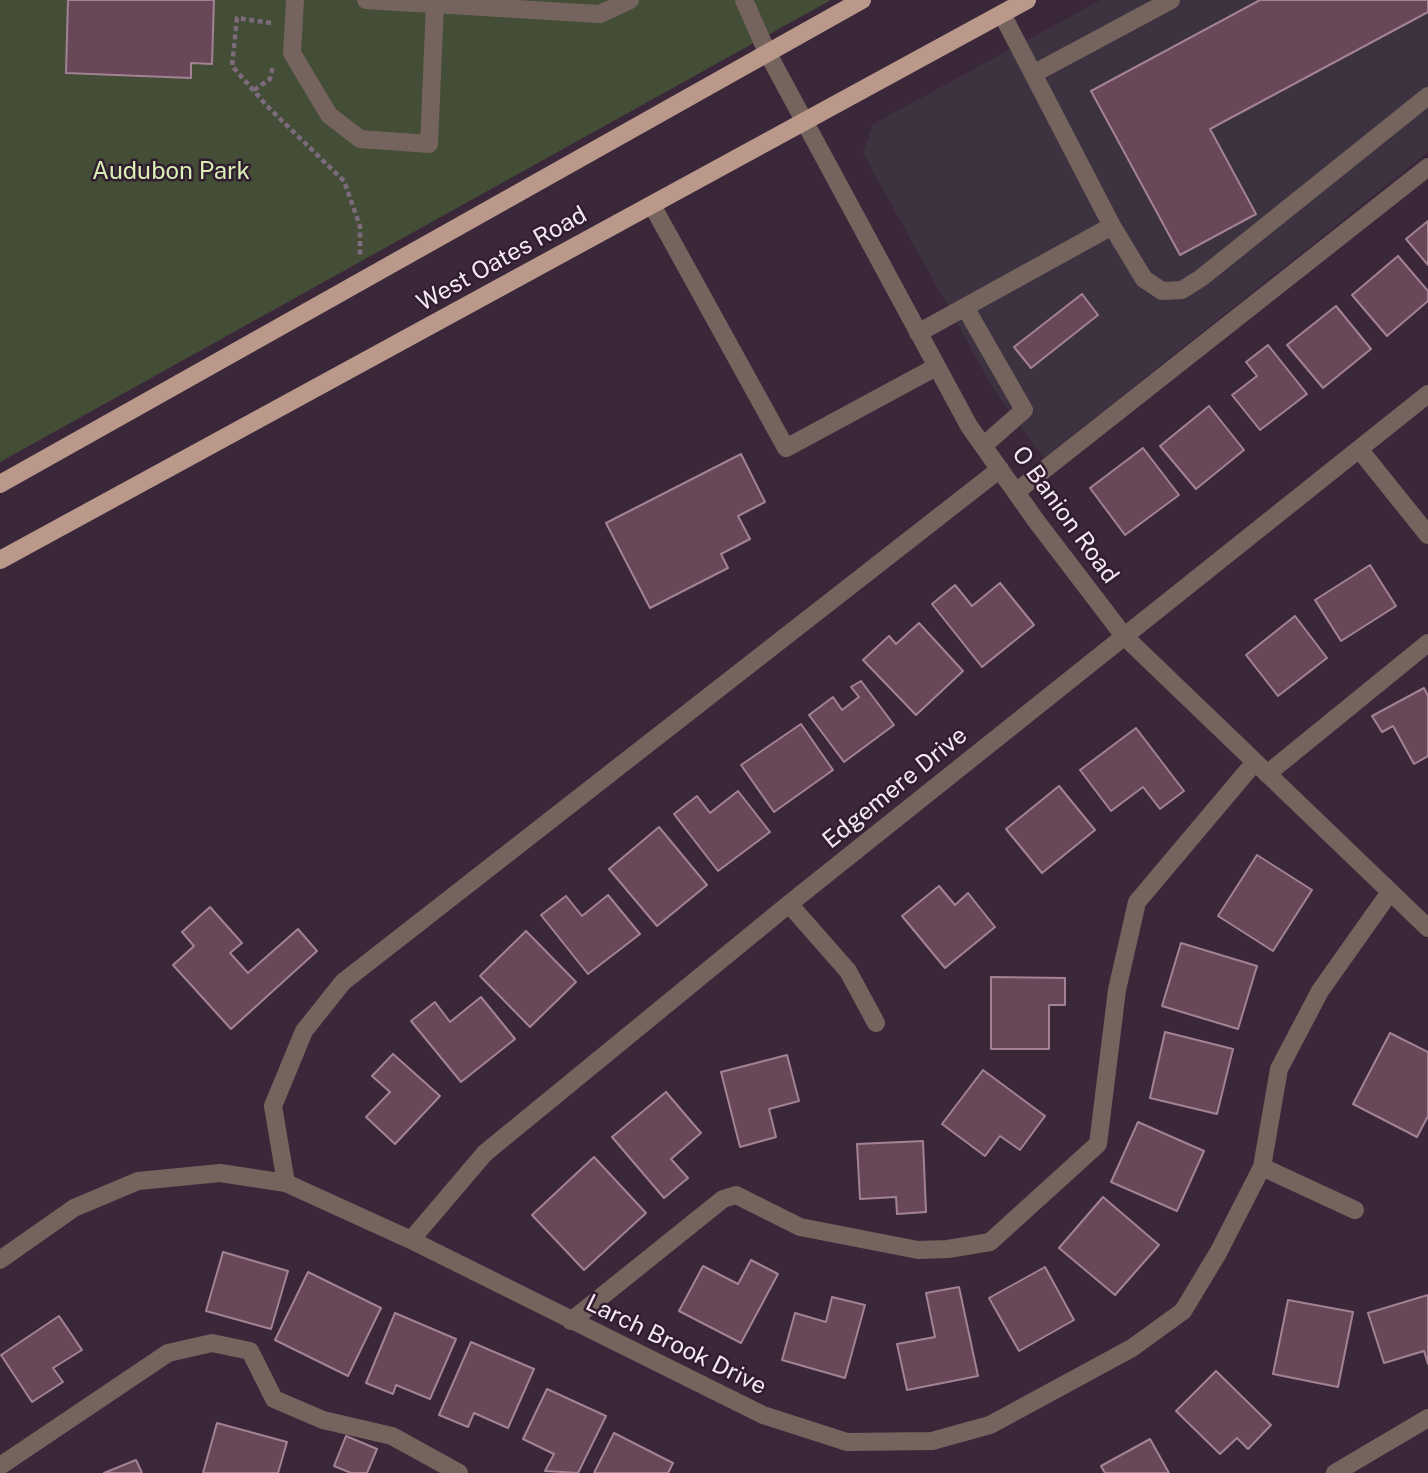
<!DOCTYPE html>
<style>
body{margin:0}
canvas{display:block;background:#3b273a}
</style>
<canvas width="1428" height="1473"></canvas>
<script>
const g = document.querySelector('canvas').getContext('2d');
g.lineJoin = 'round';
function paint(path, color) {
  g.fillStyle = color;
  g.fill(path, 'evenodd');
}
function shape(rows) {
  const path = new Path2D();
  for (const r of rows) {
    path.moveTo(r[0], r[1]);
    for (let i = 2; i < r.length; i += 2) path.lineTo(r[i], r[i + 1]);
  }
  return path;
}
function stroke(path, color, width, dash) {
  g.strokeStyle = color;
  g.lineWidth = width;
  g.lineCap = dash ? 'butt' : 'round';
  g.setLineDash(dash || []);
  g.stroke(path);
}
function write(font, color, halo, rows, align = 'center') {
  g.font = font + ' "Public Sans",sans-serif';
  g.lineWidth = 5;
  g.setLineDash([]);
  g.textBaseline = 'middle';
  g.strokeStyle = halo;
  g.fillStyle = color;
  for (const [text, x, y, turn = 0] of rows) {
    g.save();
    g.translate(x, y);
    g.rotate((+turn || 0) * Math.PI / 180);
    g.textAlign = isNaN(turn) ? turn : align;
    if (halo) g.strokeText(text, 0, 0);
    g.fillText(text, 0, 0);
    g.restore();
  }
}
paint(shape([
 [1101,0,1428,0,1428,152,1044,458,994,390,863,153,873,124]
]), '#3d3240');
paint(shape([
 [0,0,831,0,0,462]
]), '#444d36');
const building = shape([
 [68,0,214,0,212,64,191,63,191,78,66,73,68,0],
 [1260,0,1428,0,1428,12,1210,129,1256,214,1180,255,1091,91,1260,0],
 [1428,221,1428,265,1406,239,1428,221],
 [1398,256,1428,291,1428,301,1387,336,1352,295,1398,256],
 [1082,294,1098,315,1031,368,1014,347,1082,294],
 [1336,306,1371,349,1323,388,1287,345,1336,306],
 [1268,345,1307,394,1260,430,1232,395,1257,376,1246,362,1268,345],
 [1209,406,1244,450,1196,489,1160,446,1209,406],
 [1143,448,1179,495,1125,535,1090,488,1143,448],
 [741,454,765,502,738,516,750,539,721,554,728,568,650,608,606,523,741,454],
 [1370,565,1396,606,1341,641,1315,600,1370,565],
 [1000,583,1034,625,982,667,932,604,955,585,972,606,1000,583],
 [1295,616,1327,658,1278,696,1246,655,1295,616],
 [919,623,963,671,916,715,863,660,889,636,896,644,919,623],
 [861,681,894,725,844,762,809,715,833,697,842,710,859,697,851,687,861,681],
 [1424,688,1428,696,1428,756,1414,764,1393,726,1382,732,1372,716,1424,688],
 [801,724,833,770,774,812,741,765,801,724],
 [1136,728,1184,791,1160,809,1143,787,1111,811,1080,770,1136,728],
 [1059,786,1095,830,1042,873,1006,829,1059,786],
 [738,791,770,832,718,871,674,814,697,796,710,813,738,791],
 [659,827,707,885,657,926,609,869,659,827],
 [1257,855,1312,890,1273,951,1218,916,1257,855],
 [939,886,955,905,968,893,995,927,945,968,902,916,939,886],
 [608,895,640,934,588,974,541,915,566,896,582,916,608,895],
 [210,907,242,943,230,953,248,973,298,929,317,951,231,1029,173,965,194,946,182,932,210,907],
 [526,931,576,982,530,1027,480,976,526,931],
 [1181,943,1257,966,1238,1029,1162,1006,1181,943],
 [991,977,1065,978,1065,1005,1049,1005,1049,1049,991,1049,991,977],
 [481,997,515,1039,461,1082,411,1021,435,1002,450,1022,481,997],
 [1165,1032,1233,1049,1217,1114,1150,1098,1165,1032],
 [1390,1033,1428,1052,1428,1116,1417,1137,1353,1104,1390,1033],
 [393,1054,440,1096,395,1144,366,1117,390,1092,372,1076,393,1054],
 [787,1055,799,1101,769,1109,776,1137,740,1147,721,1072,787,1055],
 [983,1070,1045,1116,1020,1150,1000,1136,985,1156,942,1124,983,1070],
 [666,1092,701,1133,671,1159,688,1178,664,1198,612,1137,666,1092],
 [1138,1122,1204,1151,1177,1211,1111,1182,1138,1122],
 [923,1141,926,1212,897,1214,896,1197,860,1199,857,1144,923,1141],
 [594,1157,646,1213,584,1270,532,1215,594,1157],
 [1103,1197,1159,1245,1115,1295,1059,1248,1103,1197],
 [223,1252,288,1271,271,1329,206,1311,223,1252],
 [751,1260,778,1274,741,1343,679,1311,703,1266,738,1284,751,1260],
 [1045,1267,1074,1320,1019,1351,989,1298,1045,1267],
 [308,1272,381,1308,348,1376,275,1340,308,1272],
 [959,1287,978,1376,907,1390,897,1344,935,1337,926,1293,959,1287],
 [1428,1295,1428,1364,1424,1351,1384,1363,1368,1313,1428,1295],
 [832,1297,865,1305,845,1378,782,1360,795,1313,826,1322,832,1297],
 [1288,1300,1353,1312,1338,1387,1273,1374,1288,1300],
 [395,1313,456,1339,430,1399,396,1385,393,1394,366,1383,395,1313],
 [59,1316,82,1350,53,1368,63,1382,32,1402,1,1355,59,1316],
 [471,1342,534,1369,508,1428,474,1413,468,1427,439,1415,471,1342],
 [1216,1371,1271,1425,1248,1449,1237,1438,1220,1454,1176,1411,1216,1371],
 [547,1389,606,1416,578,1473,545,1471,554,1454,523,1439,547,1389],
 [217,1423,287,1442,278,1473,203,1473,217,1423],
 [614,1433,673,1463,668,1473,594,1473,614,1433],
 [346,1436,377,1449,367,1473,351,1473,334,1466,346,1436],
 [1150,1439,1169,1473,1105,1473,1101,1466,1150,1439],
 [136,1460,142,1473,104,1473,136,1460]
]);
paint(building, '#684758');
stroke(building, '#a38293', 2);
stroke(shape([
 [271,23,237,18,232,66,269,108,344,181,360,226,360,256],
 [254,90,270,79,273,66]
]), '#7d6b7c', 4.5, [5, 3.5]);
stroke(shape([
 [295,0,292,53,329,115,360,139,429,144,435,4],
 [366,0,600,14,630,0],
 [744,0,767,52,969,426,1037,522,1124,636,1428,928],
 [1033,74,1171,0],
 [652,205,786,448,936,367],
 [1112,226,1144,279,1162,291,1182,290,1201,278,1428,96],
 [965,307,1024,410,983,446],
 [918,333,1112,226,1002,14],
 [1359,449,1428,535],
 [1016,492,1428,167],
 [1267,774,1428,643],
 [789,904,848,971,876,1023],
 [1262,1167,1355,1210],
 [286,1183,273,1106,304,1031,343,982,1000,469],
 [411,1240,485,1153,789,904,1428,394],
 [0,1260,74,1208,138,1181,220,1173,286,1183,411,1240,763,1415,847,1442,932,1441,990,1425,1132,1348,1183,1311,1218,1253,1262,1167,1279,1069,1320,991,1390,892],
 [571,1321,723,1199,736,1195,800,1227,918,1250,948,1249,990,1242,1098,1144,1117,990,1137,902,1255,762],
 [0,1466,168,1353,212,1343,250,1351,274,1399,323,1420,392,1436,459,1473],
 [1335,1473,1428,1418]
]), '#75645e', 18);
stroke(shape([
 [0,484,862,0],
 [0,560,1027,0]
]), '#ba998b', 18);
write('24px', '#d8eeb2', '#311d30', [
 ["Audubon Park",171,172]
]);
write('24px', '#f5e7f4', '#311d30', [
 ["West Oates Road",502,259,-29],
 ["O Banion Road",1065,515,54],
 ["Edgemere Drive",895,788,-39],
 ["Larch Brook Drive",676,1345,26]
]);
</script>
